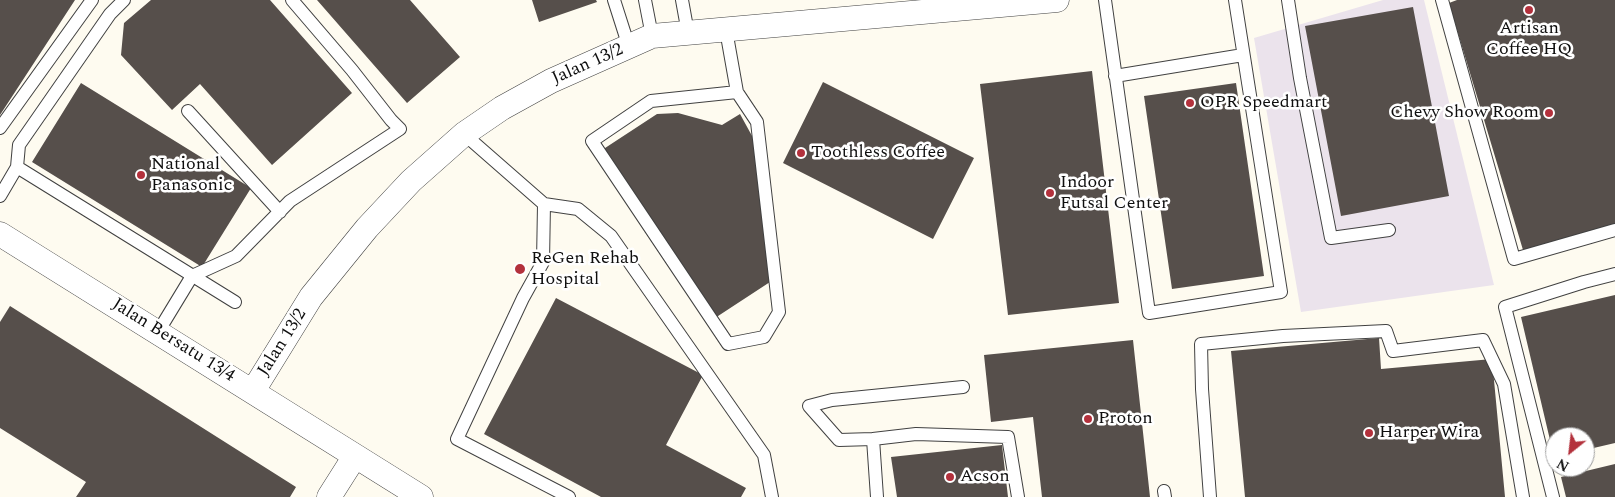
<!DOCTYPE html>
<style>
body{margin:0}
#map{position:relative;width:1615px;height:497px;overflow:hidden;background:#fefbf0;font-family:Spectral,serif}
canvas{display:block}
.north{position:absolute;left:1545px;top:427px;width:50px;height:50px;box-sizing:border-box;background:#fff;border:1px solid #9f9f9f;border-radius:50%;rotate:209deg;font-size:14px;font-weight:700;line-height:20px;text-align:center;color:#0e0e0e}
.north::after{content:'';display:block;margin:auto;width:18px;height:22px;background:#b3313c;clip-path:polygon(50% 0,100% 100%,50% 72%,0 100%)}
</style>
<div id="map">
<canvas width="1615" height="497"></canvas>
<div class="north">N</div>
</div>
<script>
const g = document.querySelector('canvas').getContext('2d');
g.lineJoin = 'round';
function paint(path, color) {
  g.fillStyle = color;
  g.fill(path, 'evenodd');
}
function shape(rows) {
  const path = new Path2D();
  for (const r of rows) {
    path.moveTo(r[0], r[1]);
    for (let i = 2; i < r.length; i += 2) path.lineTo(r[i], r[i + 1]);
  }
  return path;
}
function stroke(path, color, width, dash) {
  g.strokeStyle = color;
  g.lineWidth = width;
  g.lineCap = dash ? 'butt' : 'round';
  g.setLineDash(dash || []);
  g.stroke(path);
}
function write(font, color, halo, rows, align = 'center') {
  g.font = font + ' Spectral,serif';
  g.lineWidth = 5;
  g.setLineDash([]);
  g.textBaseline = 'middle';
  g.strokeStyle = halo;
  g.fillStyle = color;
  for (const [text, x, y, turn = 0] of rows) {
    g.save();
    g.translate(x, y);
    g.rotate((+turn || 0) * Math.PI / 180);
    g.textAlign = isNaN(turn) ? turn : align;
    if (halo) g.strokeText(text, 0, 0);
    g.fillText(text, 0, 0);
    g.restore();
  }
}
paint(shape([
 [1383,0,1424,0,1494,285,1301,312,1254,38]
]), '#ebe3ec');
paint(shape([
 [0,0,75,0,0,115],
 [151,0,270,0,352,93,272,165,200,84,172,110,121,55,124,23],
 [317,0,410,0,460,57,407,103],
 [532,0,596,0,597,2,539,22],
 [1457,0,1615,0,1615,224,1523,250,1449,3],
 [1413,7,1449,196,1341,216,1305,26],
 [1092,71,1119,303,1008,315,980,84],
 [823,82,974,158,933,239,783,163],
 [81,83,251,188,202,267,32,162],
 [1236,83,1264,276,1172,289,1144,96],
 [678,113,722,125,740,114,757,145,770,282,715,318,602,150,657,114],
 [1615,295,1615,443,1585,450,1585,437,1555,437,1554,457,1521,317],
 [556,298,703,375,666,445,746,488,741,497,601,497,484,434],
 [10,306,296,487,290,497,76,497,86,482,0,428,0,322],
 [1379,338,1381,369,1492,359,1505,497,1245,497,1231,351],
 [1133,340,1150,497,1042,497,1033,417,991,422,984,355],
 [1002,445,1008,497,897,497,891,457],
 [1615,464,1615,497,1566,497,1561,477]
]), '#564f4b');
const service = shape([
 [614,0,629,47],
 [645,0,652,36],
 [682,0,688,33],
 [1105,0,1149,313,1281,292,1235,0],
 [1288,0,1300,78,1331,238,1389,230],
 [1442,0,1514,259,1615,230],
 [726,30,737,92,757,122,779,312,764,337,728,344,592,141,651,101,737,92],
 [1115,76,1243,55],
 [188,111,280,212],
 [0,128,92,0],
 [464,134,544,204],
 [17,167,235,302],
 [0,196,17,167,19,145,110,14,124,0],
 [158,332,192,276,236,256,290,201,400,129,391,120,352,70,292,0],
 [873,439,839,440,809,406,832,400,963,387],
 [1164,491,1165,497],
 [569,497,457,439,523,298,543,262,544,204,578,209,611,236,764,455,772,497],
 [877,497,873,439,916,434,1008,437,1018,497],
 [1210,497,1202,389,1201,344,1283,336,1386,331,1393,351,1483,340,1504,384,1523,497],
 [1553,497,1505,307,1584,282,1615,274]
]);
const minor = shape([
 [0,234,421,497],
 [253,391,311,297,367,228,411,181,464,134,502,108,551,81,652,36,1057,0],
 [329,497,355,456]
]);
stroke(service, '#414141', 14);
stroke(minor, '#414141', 25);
stroke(service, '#fff', 12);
stroke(minor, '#fff', 24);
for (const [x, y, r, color] of [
 [1529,10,5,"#b3313c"],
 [1190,103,5,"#b3313c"],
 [1549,113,5,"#b3313c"],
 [801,153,5,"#b3313c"],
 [141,175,5,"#b3313c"],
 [1050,193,5,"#b3313c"],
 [520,269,6,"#b3313c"],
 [1088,419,5,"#b3313c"],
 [1369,433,5,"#b3313c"],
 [950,477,5,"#b3313c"]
]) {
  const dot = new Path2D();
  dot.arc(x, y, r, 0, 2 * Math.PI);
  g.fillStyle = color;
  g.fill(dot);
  stroke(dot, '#fff', 2);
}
write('18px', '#0e0e0e', '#fff', [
 ["Artisan",1529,29,"center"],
 ["Coffee HQ",1529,50,"center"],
 ["OPR Speedmart",1200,103],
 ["Chevy Show Room",1539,113,"right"],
 ["Toothless Coffee",811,153],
 ["National",151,165],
 ["Panasonic",151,186],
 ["Indoor",1060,183],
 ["Futsal Center",1060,204],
 ["ReGen Rehab",531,259],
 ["Hospital",531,280],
 ["Proton",1098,419],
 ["Harper Wira",1379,433],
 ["Acson",960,477]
], 'left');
write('18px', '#0e0e0e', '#fff', [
 ["Jalan 13/2",588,65,-24],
 ["Jalan Bersatu 13/4",173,341,32],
 ["Jalan 13/2",283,343,-58]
]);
</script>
